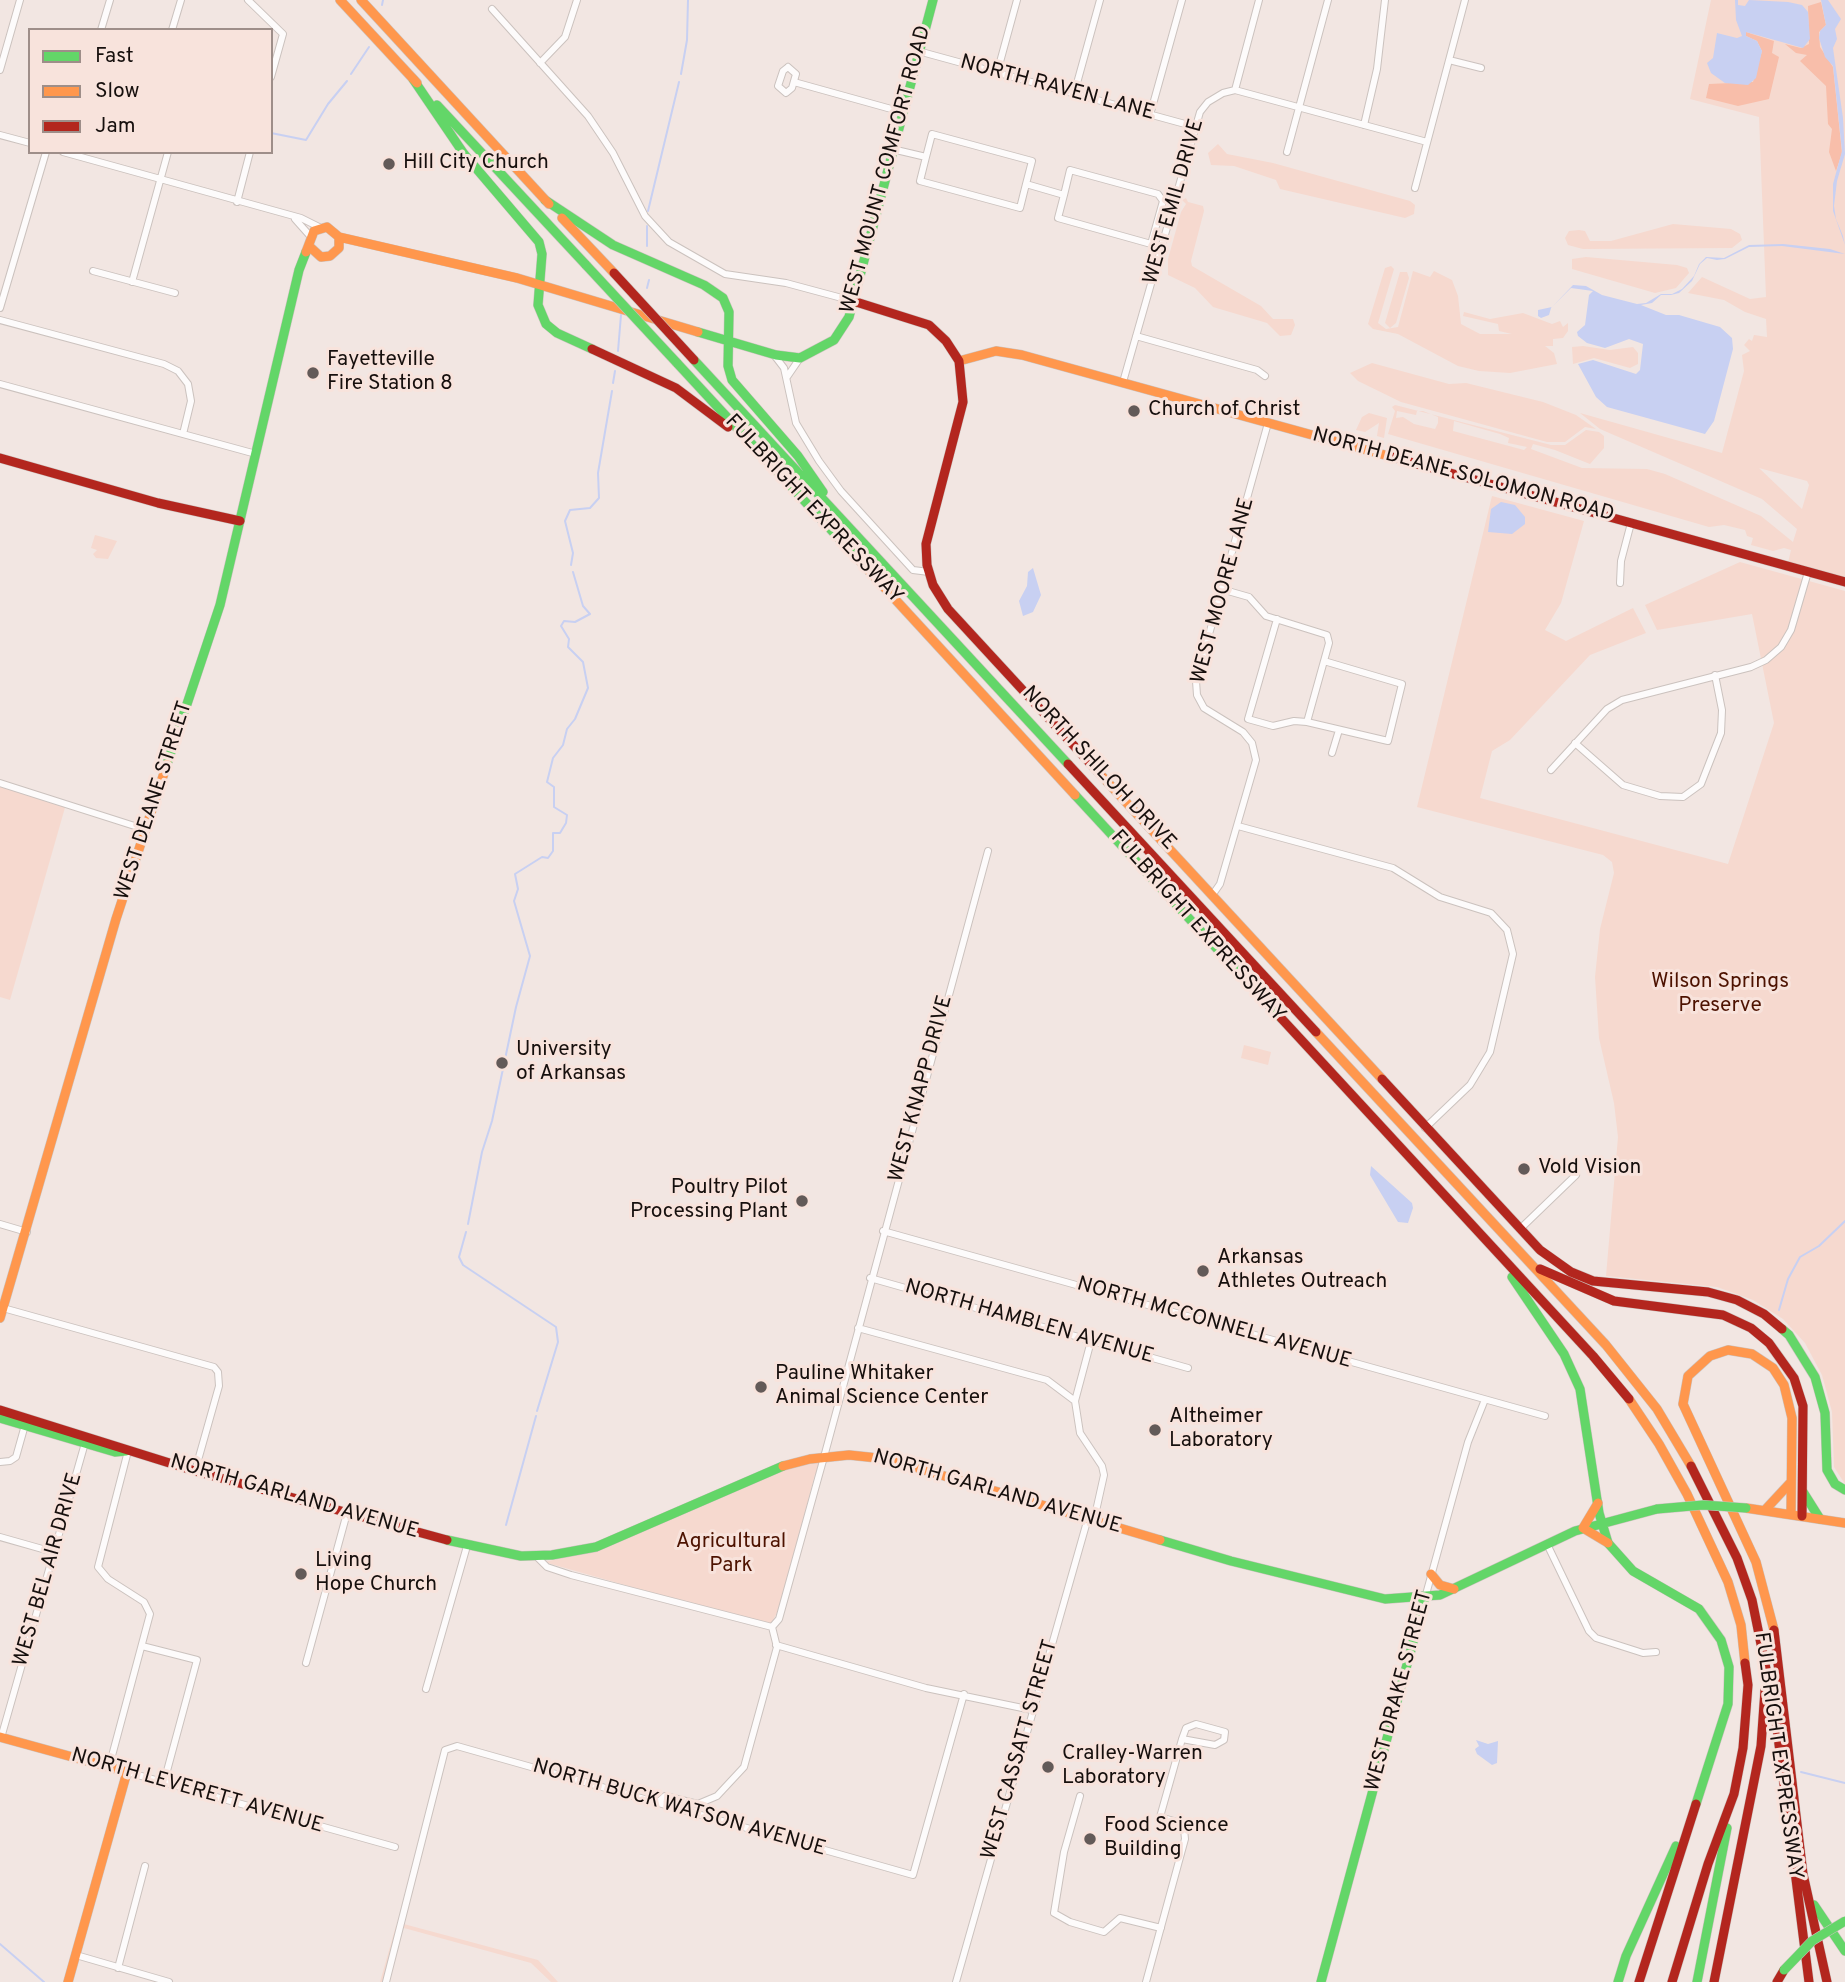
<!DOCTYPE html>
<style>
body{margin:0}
#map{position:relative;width:1845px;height:1982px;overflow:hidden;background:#f2e6e2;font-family:Overpass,sans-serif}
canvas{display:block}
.legend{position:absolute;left:28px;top:28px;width:245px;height:126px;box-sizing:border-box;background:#f8e3dc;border:2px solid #9e8e89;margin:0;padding:9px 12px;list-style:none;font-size:21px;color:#160f0d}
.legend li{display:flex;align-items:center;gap:14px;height:35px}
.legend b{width:35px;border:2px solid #9e8e89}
</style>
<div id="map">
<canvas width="1845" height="1982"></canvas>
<ul class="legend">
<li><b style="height:9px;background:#63d668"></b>Fast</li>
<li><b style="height:9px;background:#ff974d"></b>Slow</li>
<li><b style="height:9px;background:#b3261e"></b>Jam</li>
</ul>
</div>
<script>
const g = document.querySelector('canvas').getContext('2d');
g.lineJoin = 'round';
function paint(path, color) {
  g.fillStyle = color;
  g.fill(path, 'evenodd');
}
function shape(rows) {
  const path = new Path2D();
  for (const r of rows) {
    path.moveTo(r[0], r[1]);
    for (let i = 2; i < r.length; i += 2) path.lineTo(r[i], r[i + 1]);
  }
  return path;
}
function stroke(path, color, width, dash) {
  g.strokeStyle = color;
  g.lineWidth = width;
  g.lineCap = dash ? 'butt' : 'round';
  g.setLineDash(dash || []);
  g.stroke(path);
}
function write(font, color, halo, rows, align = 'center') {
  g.font = font + ' Overpass,sans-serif';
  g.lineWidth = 6;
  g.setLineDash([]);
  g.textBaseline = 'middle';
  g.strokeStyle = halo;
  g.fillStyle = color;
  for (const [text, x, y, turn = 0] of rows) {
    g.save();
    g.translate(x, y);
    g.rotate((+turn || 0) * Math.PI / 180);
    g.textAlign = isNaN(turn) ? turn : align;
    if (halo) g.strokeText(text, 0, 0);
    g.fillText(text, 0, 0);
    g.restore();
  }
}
paint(shape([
 [1711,0,1845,0,1845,578,1788,563,1791,550,1784,548,1773,551,1751,545,1753,538,1747,536,1745,530,1724,525,1709,527,1388,434,1395,411,1392,407,1395,405,1551,445,1565,445,1586,430,1599,432,1604,436,1604,448,1590,464,1555,450,1533,444,1531,449,1582,468,1647,469,1665,474,1761,516,1793,542,1797,529,1762,499,1600,429,1580,413,1722,453,1744,371,1742,355,1750,351,1744,345,1749,339,1752,341,1754,335,1767,337,1766,319,1745,312,1724,300,1688,293,1702,277,1750,299,1766,297,1759,117,1690,99],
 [1397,411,1416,415,1417,411,1423,411,1438,417,1438,423,1435,429,1414,424,1403,417,1396,418],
 [1454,421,1500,434,1509,438,1508,443,1527,447,1524,450,1453,431],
 [1759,468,1807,481,1809,485,1802,509],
 [1218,144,1227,154,1273,163,1410,201,1415,205,1414,214,1405,218,1280,189,1276,180,1234,166,1211,165,1208,153],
 [1186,198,1188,202,1203,206,1204,211,1191,261,1192,266,1261,306,1273,319,1293,319,1295,325,1291,335,1280,336,1267,323,1213,307,1195,288,1168,275,1168,259,1181,212,1186,204,1182,200],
 [1673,224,1731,229,1740,234,1742,240,1732,248,1583,249,1568,245,1565,238,1569,231,1579,230,1585,231,1590,241,1611,241],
 [1586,257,1677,265,1687,268,1689,273,1676,288,1655,293,1572,269,1572,259],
 [1391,266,1394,269,1378,323,1386,329,1398,327,1413,271,1430,277,1434,271,1452,280,1458,296,1461,324,1480,334,1512,334,1499,331,1498,324,1463,316,1464,312,1490,319,1523,313,1552,324,1560,321,1563,327,1568,323,1568,331,1563,338,1553,339,1553,346,1545,346,1554,353,1557,364,1510,373,1479,371,1458,366,1398,334,1373,329,1368,324,1385,268],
 [1400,272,1407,272,1409,278,1396,323,1390,328,1385,323],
 [1583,346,1610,350,1633,347,1638,353,1638,364,1630,368,1594,358,1573,364,1572,347],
 [1372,363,1449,384,1466,383,1543,402,1576,415,1596,429,1585,427,1565,442,1547,442,1401,402,1358,381,1350,373],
 [1369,413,1387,418,1384,438,1377,436,1379,423,1365,432,1356,430,1362,417],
 [1492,496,1584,521,1561,603,1545,630,1566,641,1633,608,1646,633,1590,655,1510,740,1492,751,1480,798,1728,864,1774,723,1752,614,1657,630,1645,605,1740,562,1845,591,1845,1484,1834,1467,1832,1412,1822,1375,1805,1343,1783,1319,1753,1300,1717,1287,1606,1276,1618,1137,1614,1103,1599,1038,1595,977,1600,929,1614,873,1612,862,1603,855,1417,807],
 [95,535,117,541,108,559,96,558,93,554,97,550,91,548],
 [0,783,66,804,10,1000,0,997],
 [1244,1045,1271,1052,1268,1065,1241,1058],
 [818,1461,821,1463,818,1475,815,1474,782,1603,771,1624,762,1624,544,1562,580,1554,757,1477],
 [400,1923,538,1960,558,1982,551,1982,531,1963,404,1928,397,1933,383,1982,380,1982,396,1926]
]), '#f6d9cf');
paint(shape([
 [1821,2,1826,25,1819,32,1820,47,1833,67,1842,153,1836,171,1829,152,1832,129,1828,124,1826,86,1800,61,1807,55,1796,53,1785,44,1801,48,1809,44,1808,6],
 [1746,32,1774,41,1772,53,1779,57,1769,99,1738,106,1706,98,1709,84,1753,82,1762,51,1757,41,1746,36]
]), '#f8beaa');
paint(shape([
 [1735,0,1738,0,1738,5,1745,6,1749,0,1788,2,1802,5,1808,12,1810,39,1803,48,1746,32,1746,36,1757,41,1762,51,1756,78,1748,85,1725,83,1711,73,1707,63,1713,58,1717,33,1737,38,1742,36,1736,20],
 [1821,0,1828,0,1841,19,1835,29,1837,39,1833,48,1843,118,1845,154,1837,181,1834,206,1836,219,1843,236,1845,245,1833,211,1833,184,1842,151,1833,66,1825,57,1819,38,1820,31,1826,25],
 [1783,244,1830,249,1845,254,1782,246,1749,247,1725,259,1717,260,1707,258,1700,264,1692,281,1679,293,1671,295,1661,295,1652,303,1641,305,1666,315,1679,315,1720,327,1732,338,1733,349,1714,421,1705,434,1607,407,1596,397,1578,364,1593,360,1636,374,1640,370,1643,344,1629,339,1605,348,1587,343,1578,336,1577,332,1585,325,1589,295,1593,291,1571,288,1551,308,1549,315,1541,318,1538,316,1538,310,1552,307,1573,285,1586,286,1602,295,1637,304,1646,303,1661,294,1672,294,1682,289,1694,276,1699,264,1706,257,1724,258,1749,245],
 [1501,502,1515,505,1525,517,1525,524,1512,534,1488,532,1491,509],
 [1033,568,1041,595,1033,612,1023,616,1019,601,1027,586,1028,572],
 [1371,1166,1412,1203,1413,1208,1408,1223,1398,1222,1370,1175],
 [1476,1740,1488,1744,1498,1741,1497,1763,1492,1765,1477,1754,1475,1749,1479,1746]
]), '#c8d0f2');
stroke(shape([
 [382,5,383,0],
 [351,74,369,47],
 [681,74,687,40,688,0],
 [271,133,306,140,328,104,347,81],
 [648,211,679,82],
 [647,246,647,226],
 [647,288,649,280],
 [618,351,621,315],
 [613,383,615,371],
 [571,565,573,553,565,521,570,510,590,508,599,498,598,473,612,391],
 [468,1224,482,1152,492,1121,516,1007,530,956,514,901,518,889,515,874,542,857,548,858,553,851,553,833,560,833,566,823,567,815,554,807,554,787,547,782,553,758,563,745,567,729,575,719,588,688,583,662,568,647,569,639,561,626,564,621,575,622,590,614,583,606,573,572],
 [466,1232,459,1257,463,1265,556,1327,558,1342,537,1411],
 [1779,1310,1788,1279,1800,1257,1819,1246,1845,1221],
 [506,1525,536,1416],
 [1801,1772,1845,1783],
 [0,1944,44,1982]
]), '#c8d0f2', 2);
const street = shape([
 [248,0,283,34,271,77],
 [492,9,588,116,613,153,645,216,669,242,725,274,786,283,853,301],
 [101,30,110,0],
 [172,30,181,0],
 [918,51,1196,127],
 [1449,60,1481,68],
 [540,63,565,37,577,0],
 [788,67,796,74,792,88,786,93,778,86,783,71,788,67],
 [0,70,20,0],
 [997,73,1017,0],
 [794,82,902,112],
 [1235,90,1259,0],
 [1074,94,1100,0],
 [1150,115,1182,0],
 [1364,125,1377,69,1385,0],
 [0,135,30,143],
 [892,149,926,157,920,181,1020,208,1026,184,1064,195,1058,218,1151,244,1163,201,1158,194,1070,170,1064,195],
 [63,152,301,218,319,227],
 [1287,152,1328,0],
 [926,157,932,134,1032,161,1026,184],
 [1415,188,1465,0],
 [237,202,250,152],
 [295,219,311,237],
 [93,271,175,293],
 [132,282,168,152],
 [0,308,46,152],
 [0,320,164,364,178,371,188,384,191,401,183,434],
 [1136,336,1257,370,1265,376],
 [774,355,784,368,796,423,819,461,841,491,913,570,929,572],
 [787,377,800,358],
 [1123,382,1200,112,1208,102,1223,93,1235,90,1427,142],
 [0,384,256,454],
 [1620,583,1621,561,1631,523],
 [1221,589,1249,597,1266,616,1327,635,1329,643,1307,722],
 [1277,619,1248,719,1273,726,1294,721,1307,722,1388,741,1402,684,1324,661],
 [1575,743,1623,785,1660,796,1683,797,1701,784,1721,733,1722,710,1715,675],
 [1332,753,1339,730],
 [1551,770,1607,709,1622,700,1751,667,1766,660,1781,647,1791,630,1808,572],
 [0,783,144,829],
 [1238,826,1393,868,1440,897,1491,913,1507,930,1513,954,1490,1052,1470,1085,1425,1128],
 [1213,894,1220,884,1256,760,1252,743,1243,732,1204,708,1197,695,1196,681,1268,423],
 [0,1224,27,1232],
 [1520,1229,1576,1175],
 [883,1231,1545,1416],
 [870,1278,1188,1368],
 [3,1308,214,1367,218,1372,219,1386,195,1471],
 [858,1328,1047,1380,1075,1401],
 [1091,1341,1075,1401,1080,1433,1102,1466,1104,1475,1094,1520],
 [0,1462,10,1461,16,1457,25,1425],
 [0,1537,53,1552],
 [1547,1544,1589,1631,1596,1638,1643,1653,1656,1652],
 [536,1556,547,1567,571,1575,772,1627],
 [1425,1598,1468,1442,1484,1402],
 [772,1627,779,1619,824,1457,988,851],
 [776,1645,926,1688,1032,1710],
 [142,1646,197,1660,164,1782],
 [306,1663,347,1513],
 [426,1689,467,1546],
 [1,1738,85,1443],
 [109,1767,150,1614,144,1602,108,1579,98,1567,128,1451],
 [127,1772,395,1847],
 [1080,1796,1064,1852,1054,1913,1070,1922,1104,1932,1120,1918,1161,1928],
 [656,1804,665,1796,698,1804,717,1796,744,1767,777,1647,772,1627],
 [76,1955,169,1982],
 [118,1968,145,1866],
 [386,1982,445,1750,457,1746,913,1875,964,1694],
 [956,1982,1088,1518],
 [1146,1982,1185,1839,1184,1829,1177,1822,1160,1817,1182,1739,1186,1728,1196,1724,1225,1732,1224,1740,1215,1745,1182,1739]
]);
const fast = shape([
 [413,79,464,154,539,242,542,254,538,305,546,324,557,333,592,349],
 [437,105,586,265],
 [545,200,613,245,704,285,723,298,729,312,728,366,732,380,798,456,823,492],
 [698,332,776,355,800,358,834,340,849,317,933,0],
 [694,360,1068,764],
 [677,363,859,560],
 [167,764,220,605,299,270,306,252],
 [1075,795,1281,1018],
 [1512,1277,1564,1354,1580,1389,1599,1513,1608,1543,1633,1571,1699,1609,1721,1640,1729,1667,1728,1704,1696,1804],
 [1782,1329,1789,1335,1815,1377,1825,1413,1827,1470,1835,1484,1845,1490],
 [0,1418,115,1452,126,1451],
 [1803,1492,1820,1519],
 [447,1540,521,1556,552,1555,596,1547,783,1466],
 [1160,1540,1231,1561,1385,1599,1440,1595,1575,1531,1657,1509],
 [1814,1905,1845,1951],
 [1321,1982,1425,1598],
 [1618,1982,1626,1956,1676,1846],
 [1697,1982,1727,1828]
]);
const slow = shape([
 [340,0,417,83],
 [361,0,549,204],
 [562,218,614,273],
 [339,237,517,278,698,332],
 [306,252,314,231,327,227,339,237,339,248,330,256,321,257,310,247],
 [959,361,996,351,1022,355,1392,457],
 [859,560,1075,795],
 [1100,774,1382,1079],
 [1316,1032,1606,1345,1657,1409,1691,1466],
 [0,1318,116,919,167,764],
 [1629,1399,1659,1444,1687,1494,1728,1582,1741,1625,1745,1663],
 [783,1466,810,1459,849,1455,887,1459,1160,1540],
 [1598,1503,1583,1528,1608,1543],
 [1746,1508,1845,1523],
 [1765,1510,1791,1482],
 [1431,1574,1440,1585,1454,1589],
 [1774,1630,1756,1562,1683,1404,1688,1376,1710,1356,1728,1350,1752,1354,1773,1368,1784,1385,1792,1418,1791,1514],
 [0,1737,127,1772,68,1982]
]);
const jam = shape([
 [853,301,929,325,946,341,959,361,963,402,926,544,927,565,933,585,948,609,1100,774],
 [592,349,676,388,728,427],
 [1392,457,1845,582],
 [0,458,158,503,240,521],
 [1068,764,1316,1032],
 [1281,1018,1593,1356,1629,1399],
 [1382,1079,1540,1250,1571,1272,1593,1281,1708,1292,1737,1300,1764,1314,1782,1329],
 [1540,1269,1614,1301,1723,1315,1751,1328,1769,1343,1794,1378,1803,1406,1802,1516],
 [0,1410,195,1471,447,1540],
 [1691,1466,1737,1558,1752,1600,1775,1713,1809,1982],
 [1774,1630,1803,1874,1827,1982],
 [1639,1982,1696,1804],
 [1672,1982,1708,1864,1734,1794,1743,1748,1748,1685,1745,1663],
 [1714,1982,1761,1746,1765,1690],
 [1777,1982,1784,1970]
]);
stroke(street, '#cbc2be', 8);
stroke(fast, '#cbc2be', 10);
stroke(slow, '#cbc2be', 10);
stroke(jam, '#cbc2be', 10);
stroke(street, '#fdfbfb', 6);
stroke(fast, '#63d668', 9);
stroke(slow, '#ff974d', 9);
stroke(jam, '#b3261e', 9);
const fastBridge = shape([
 [586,265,677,363],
 [1657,1509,1703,1505,1746,1508],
 [1784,1970,1812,1941,1845,1921]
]);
const jamBridge = shape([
 [614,273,694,360]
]);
stroke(fastBridge, '#cbc2be', 10, []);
stroke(jamBridge, '#cbc2be', 10, []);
stroke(fastBridge, '#63d668', 9);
stroke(jamBridge, '#b3261e', 9);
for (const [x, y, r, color] of [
 [389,164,7,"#635a58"],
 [313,373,7,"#635a58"],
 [1134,411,7,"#635a58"],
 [502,1063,7,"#635a58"],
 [1524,1169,7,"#635a58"],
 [802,1201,7,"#635a58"],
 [1203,1271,7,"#635a58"],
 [761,1387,7,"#635a58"],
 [1155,1430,7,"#635a58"],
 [301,1574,7,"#635a58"],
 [1048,1767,7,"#635a58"],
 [1090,1839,7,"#635a58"]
]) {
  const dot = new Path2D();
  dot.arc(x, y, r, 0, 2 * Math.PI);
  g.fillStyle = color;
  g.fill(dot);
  stroke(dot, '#f8e3dc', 2.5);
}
write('21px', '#160f0d', '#f8e3dc', [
 ["NORTH RAVEN LANE",1057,89,15],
 ["WEST MOUNT COMFORT ROAD",887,170,-75],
 ["WEST EMIL DRIVE",1175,202,-74],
 ["NORTH DEANE SOLOMON ROAD",1463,476,15],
 ["FULBRIGHT EXPRESSWAY",813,510,47],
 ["WEST MOORE LANE",1224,591,-75],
 ["NORTH SHILOH DRIVE",1098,769,47],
 ["WEST DEANE STREET",155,801,-72],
 ["FULBRIGHT EXPRESSWAY",1197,927,48],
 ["WEST KNAPP DRIVE",922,1089,-75],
 ["NORTH HAMBLEN AVENUE",1029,1323,16],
 ["NORTH MCCONNELL AVENUE",1214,1324,16],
 ["NORTH GARLAND AVENUE",997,1493,16],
 ["NORTH GARLAND AVENUE",294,1498,16],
 ["WEST BEL AIR DRIVE",49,1570,-74],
 ["WEST DRAKE STREET",1400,1691,-75],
 ["WEST CASSATT STREET",1021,1750,-74],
 ["FULBRIGHT EXPRESSWAY",1777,1756,82],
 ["NORTH LEVERETT AVENUE",197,1792,16],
 ["NORTH BUCK WATSON AVENUE",679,1809,16]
]);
write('21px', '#160f0d', '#f8e3dc', [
 ["Hill City Church",403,164],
 ["Fayetteville",327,361],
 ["Fire Station 8",327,385],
 ["Church of Christ",1148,411],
 ["University",516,1051],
 ["of Arkansas",516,1075],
 ["Vold Vision",1538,1169],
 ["Poultry Pilot",788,1189,"right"],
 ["Processing Plant",788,1213,"right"],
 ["Arkansas",1217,1259],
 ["Athletes Outreach",1217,1283],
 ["Pauline Whitaker",775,1375],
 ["Animal Science Center",775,1399],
 ["Altheimer",1169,1418],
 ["Laboratory",1169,1442],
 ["Living",315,1562],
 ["Hope Church",315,1586],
 ["Cralley-Warren",1062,1755],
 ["Laboratory",1062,1779],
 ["Food Science",1104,1827],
 ["Building",1104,1851]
], 'left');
write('21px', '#4d1200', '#f8e3dc', [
 ["Wilson Springs",1720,983],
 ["Preserve",1720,1007],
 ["Agricultural",731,1543],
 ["Park",731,1567]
]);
</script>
